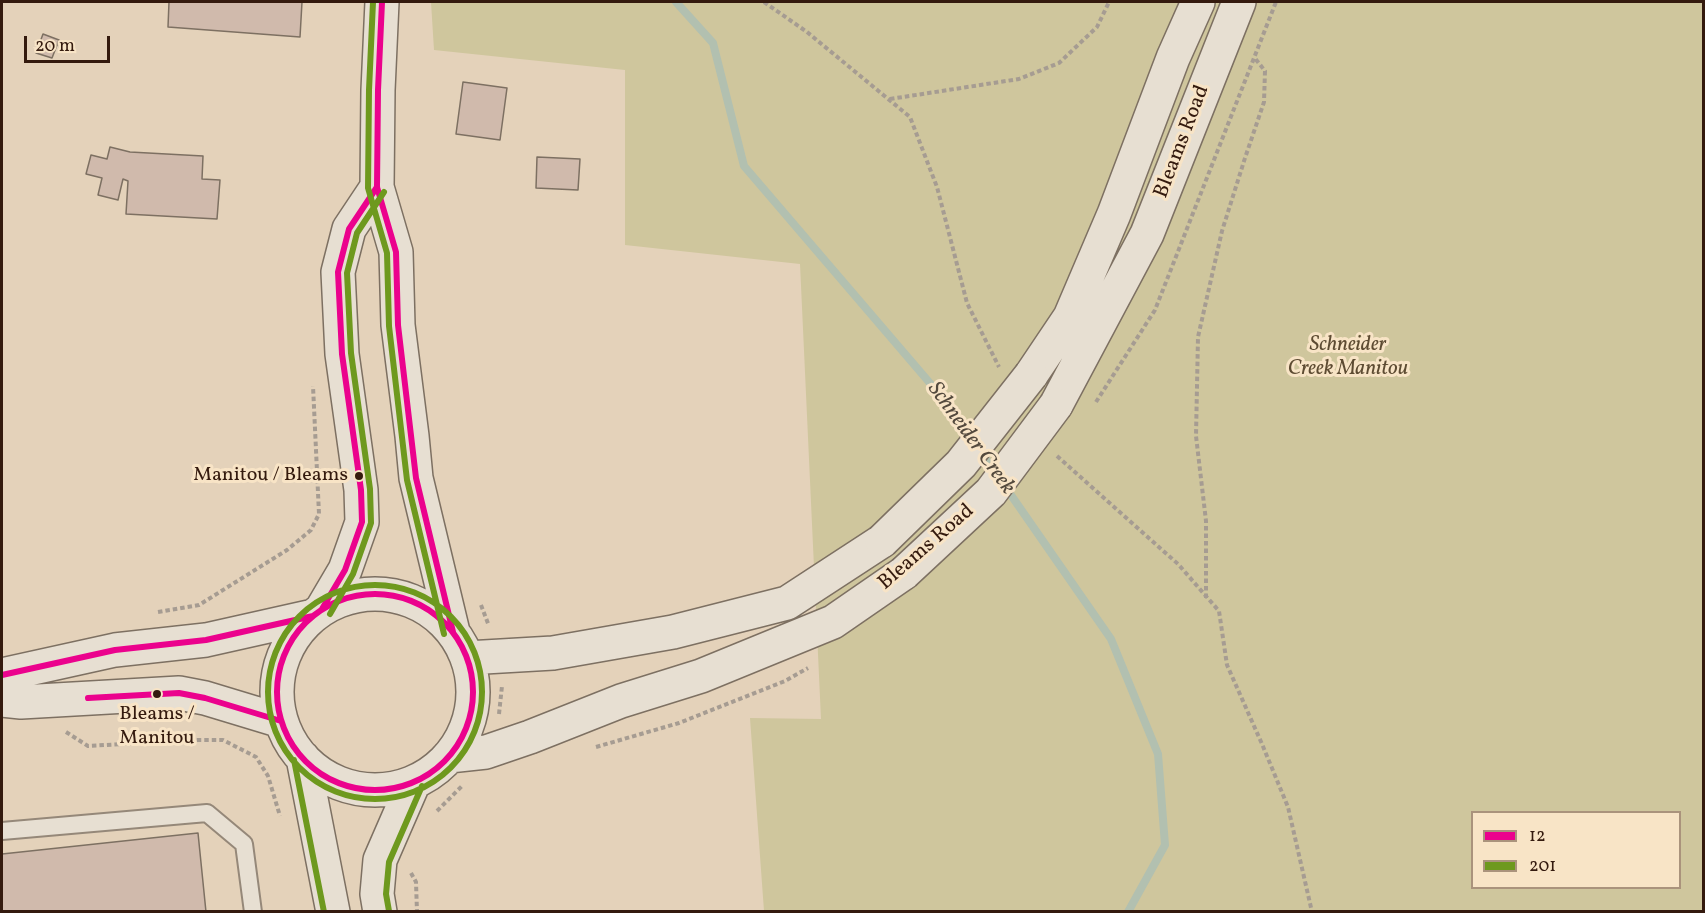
<!DOCTYPE html>
<style>
body{margin:0}
#map{position:relative;width:1705px;height:913px;overflow:hidden;background:#e4d2ba;font-family:Vollkorn,serif}
canvas{display:block}
.frame{position:absolute;inset:0;border:3px solid #341a0e;pointer-events:none}
.legend{position:absolute;left:1471px;top:811px;width:210px;height:78px;box-sizing:border-box;background:#f8e4c6;border:2px solid #aa937c;margin:0;padding:8px 10px;list-style:none;font-size:18px;color:#341a0e}
.legend li{display:flex;align-items:center;gap:12px;height:30px}
.legend b{width:30px;border:2px solid #aa937c}
.scale{position:absolute;left:24px;top:36px;width:86px;height:27px;box-sizing:border-box;border:3px solid #341a0e;border-top:0;padding-left:8px;font-size:18px;line-height:21px;white-space:nowrap;color:#341a0e;-webkit-text-stroke:4px #f8e4c6;paint-order:stroke}
</style>
<div id="map">
<canvas width="1705" height="913"></canvas>
<div class="frame"></div>
<ul class="legend">
<li><b style="height:8px;background:#eb028d"></b>12</li>
<li><b style="height:8px;background:#6e991e"></b>201</li>
</ul>
<div class="scale">20 m</div>
</div>
<script>
const g = document.querySelector('canvas').getContext('2d');
g.lineJoin = 'round';
function paint(path, color) {
  g.fillStyle = color;
  g.fill(path, 'evenodd');
}
function shape(rows) {
  const path = new Path2D();
  for (const r of rows) {
    if (r.length === 3) {
      path.moveTo(r[0] + r[2], r[1]);
      path.arc(r[0], r[1], r[2], 0, 2 * Math.PI);
      continue;
    }
    path.moveTo(r[0], r[1]);
    for (let i = 2; i < r.length; i += 2) path.lineTo(r[i], r[i + 1]);
  }
  return path;
}
function stroke(path, color, width, dash) {
  g.strokeStyle = color;
  g.lineWidth = width;
  g.lineCap = dash ? 'butt' : 'round';
  g.setLineDash(dash || []);
  g.stroke(path);
}
function write(font, color, halo, rows, align = 'center') {
  g.font = font + ' Vollkorn,serif';
  g.lineWidth = 6;
  g.setLineDash([]);
  g.textBaseline = 'middle';
  g.strokeStyle = halo;
  g.fillStyle = color;
  for (const [text, x, y, turn = 0] of rows) {
    g.save();
    g.translate(x, y);
    g.rotate((+turn || 0) * Math.PI / 180);
    g.textAlign = isNaN(turn) ? turn : align;
    if (halo) g.strokeText(text, 0, 0);
    g.fillText(text, 0, 0);
    g.restore();
  }
}
paint(shape([
 [431,2,1703,2,1703,911,764,911,750,718,821,719,800,264,625,245,625,70,434,50],
 [1472,812,1680,812,1680,888,1472,888]
]), '#cfc69d');
stroke(shape([
 [676,2,713,43,744,166,947,403,971,438],
 [980,451,997,475],
 [1004,485,1111,639,1158,754,1165,845,1128,912]
]), '#b2c0b0', 8);
const building = shape([
 [169,2,302,2,300,37,168,27,169,2],
 [43,34,59,40,52,58,36,53,43,34],
 [463,82,507,88,500,140,456,134,463,82],
 [110,147,130,152,203,156,202,179,220,180,217,219,126,214,128,181,123,179,118,200,98,195,102,178,86,174,91,155,107,159,110,147],
 [537,157,580,159,578,190,536,188,537,157],
 [198,833,206,912,2,912,2,854,198,833]
]);
paint(building, '#d0baac');
stroke(building, '#7d7062', 1.5);
const lane = shape([
 [2,831,207,813,244,844,253,912]
]);
const secondary = shape([
 [382,2,378,90,377,187,396,252,398,325,412,436,416,478,453,632],
 [1031,375,1070,317,1114,214,1173,58,1198,2],
 [1056,405,1147,234,1239,2],
 [375,692,98],
 [322,609,345,570,362,522,361,490,342,354,338,272,349,229,377,187],
 [467,658,553,653,673,632,787,603,882,541],
 [2,675,115,650,206,640,313,616],
 [2,700,21,702,179,693,205,698,281,721],
 [449,756,486,752,530,737,621,701,701,676,833,622,904,573],
 [303,758,333,912],
 [380,912,377,894,380,860,414,782]
]);
stroke(lane, '#958879', 20);
stroke(secondary, '#7d7062', 36);
stroke(shape([
 [764,2,807,32,910,117,937,187,967,303,999,367],
 [890,99,1019,79,1059,63,1097,27,1109,2],
 [1096,402,1155,310,1276,2],
 [1057,456,1178,564,1219,611,1227,665,1262,744,1288,807,1312,912],
 [1206,598,1206,521,1196,436,1198,337,1222,231,1245,158,1264,102,1265,71,1254,57],
 [481,605,489,626],
 [158,612,199,605,287,550,311,530,319,514,313,386],
 [499,714,502,686],
 [66,732,88,746,195,740,223,740,256,757,268,776,280,816],
 [596,747,679,723,785,681,808,668],
 [437,811,462,786],
 [411,873,416,882,417,912]
]), '#a69c92', 4, [4.5, 3]);
stroke(lane, '#e7dfd2', 16);
stroke(secondary, '#e7dfd2', 33);
const secondaryBridge = shape([
 [882,541,961,464,1031,375],
 [904,573,991,492,1056,405]
]);
stroke(secondaryBridge, '#7d7062', 36, []);
stroke(secondaryBridge, '#e7dfd2', 33);
stroke(shape([
 [382,2,378,90,377,187,396,252,398,325,416,478,453,632],
 [375,692,98],
 [322,609,345,570,362,522,361,490,342,354,338,272,349,229,377,187],
 [2,675,115,650,206,640,313,616],
 [88,698,179,693,205,698,281,721]
]), '#eb028d', 6);
stroke(shape([
 [373,2,369,90,368,188,387,253,389,326,407,480,444,634],
 [375,692,107],
 [330,614,353,574,371,523,370,489,351,353,347,273,357,233,384,192],
 [294,760,324,912],
 [389,911,386,894,389,862,422,786]
]), '#6e991e', 6);
for (const [x, y, r, color] of [
 [359,476,5,"#341a0e"],
 [157,694,5,"#341a0e"]
]) {
  const dot = new Path2D();
  dot.arc(x, y, r, 0, 2 * Math.PI);
  g.fillStyle = color;
  g.fill(dot);
  stroke(dot, '#f8e4c6', 2);
}
write('20px', '#341a0e', '#f8e4c6', [
 ["Manitou / Bleams",348,476],
 ["Bleams /",157,715,"center"],
 ["Manitou",157,739,"center"]
], 'right');
write('21px', '#341a0e', '#f8e4c6', [
 ["Bleams Road",1183,142,-69],
 ["Bleams Road",927,548,-41]
]);
write('italic 21px', '#5d4b32', '#f8e4c6', [
 ["Schneider",1348,346],
 ["Creek Manitou",1348,370]
]);
write('italic 22px', '#53493d', '#f8e4c6', [
 ["Schneider Creek",970,439,54]
]);
</script>
